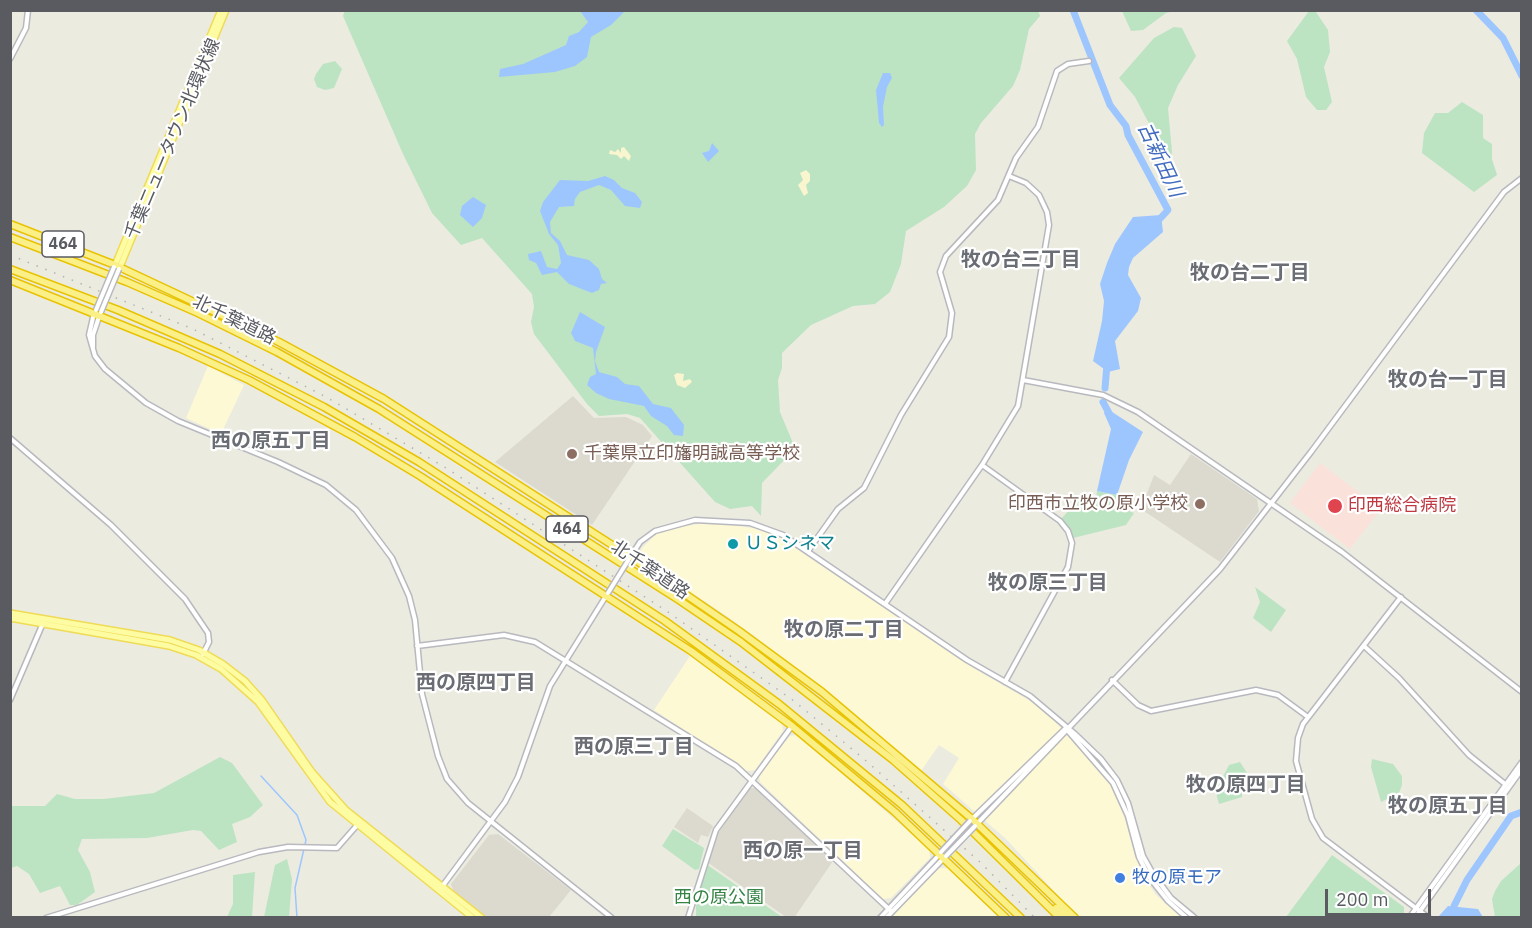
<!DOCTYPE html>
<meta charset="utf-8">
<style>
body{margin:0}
#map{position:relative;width:1532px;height:928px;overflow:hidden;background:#ecebe0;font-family:"IBM Plex Sans",sans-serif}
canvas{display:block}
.frame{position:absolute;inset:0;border:12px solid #595b61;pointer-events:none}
.scale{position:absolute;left:1325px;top:889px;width:106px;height:27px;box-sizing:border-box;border:3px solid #595b61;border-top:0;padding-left:8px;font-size:18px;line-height:21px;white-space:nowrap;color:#595b61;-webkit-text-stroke:4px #fff;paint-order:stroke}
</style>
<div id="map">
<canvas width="1532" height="928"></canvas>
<div class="frame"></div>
<div class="scale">200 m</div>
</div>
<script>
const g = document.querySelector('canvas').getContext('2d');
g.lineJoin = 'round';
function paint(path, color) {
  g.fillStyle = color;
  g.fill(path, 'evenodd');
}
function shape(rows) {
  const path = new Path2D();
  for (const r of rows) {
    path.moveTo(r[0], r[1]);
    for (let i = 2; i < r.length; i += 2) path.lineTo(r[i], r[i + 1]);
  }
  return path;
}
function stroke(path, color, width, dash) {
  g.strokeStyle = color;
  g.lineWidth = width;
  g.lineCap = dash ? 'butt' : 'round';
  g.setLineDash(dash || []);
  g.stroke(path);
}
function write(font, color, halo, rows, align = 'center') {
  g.font = font + ' "IBM Plex Sans","Noto Sans JP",sans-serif';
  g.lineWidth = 4.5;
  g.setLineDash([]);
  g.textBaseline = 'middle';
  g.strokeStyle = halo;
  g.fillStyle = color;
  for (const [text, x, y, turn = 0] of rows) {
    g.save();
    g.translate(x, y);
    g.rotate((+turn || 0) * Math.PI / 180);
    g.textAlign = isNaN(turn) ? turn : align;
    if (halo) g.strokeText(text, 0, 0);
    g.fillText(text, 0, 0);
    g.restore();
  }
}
paint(shape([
 [208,366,244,385,221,434,186,418],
 [709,522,760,529,776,535,970,666,1044,709,1110,783,1121,804,1135,856,1145,879,1156,895,1181,917,1078,917,1006,839,943,784,959,758,939,745,921,771,806,675,731,619,643,560,641,549,656,534,670,529],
 [690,656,782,724,783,731,755,770,747,771,654,710],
 [797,735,929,849,930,858,891,898,883,899,760,782,759,774,790,736],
 [939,868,948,868,998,917,892,917]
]), '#fdf9d4');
paint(shape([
 [573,396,594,418,626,417,643,425,652,436,592,525,495,462],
 [1191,454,1257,499,1259,511,1220,562,1141,509,1154,475,1170,485],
 [749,788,756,788,833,861,794,918,786,917,707,862,719,832],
 [687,808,713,826,708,837,701,835,698,843,674,827],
 [498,834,571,890,549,917,487,917,454,892,451,884,489,835]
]), '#dcdace');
paint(shape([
 [1320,463,1381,509,1350,549,1290,503]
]), '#fae2db');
paint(shape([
 [345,10,1038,10,1040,16,1029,29,1020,70,1013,86,981,123,975,134,976,170,967,186,944,207,906,231,901,264,890,292,875,304,853,306,811,325,782,353,782,368,778,380,780,412,793,443,791,453,762,483,761,516,752,506,730,509,715,502,640,418,627,414,599,416,587,404,534,334,531,322,534,307,532,294,482,238,461,245,432,213,403,154,343,16],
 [1122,11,1175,11,1166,13,1143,30,1131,31],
 [1309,11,1316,12,1328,30,1330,52,1324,67,1332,102,1326,110,1317,110,1306,97,1297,59,1287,41],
 [1174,27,1182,28,1196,56,1178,85,1168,108,1172,152,1170,176,1161,178,1155,157,1154,133,1135,97,1119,78,1154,38],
 [335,61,342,69,334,88,325,90,317,87,314,79,316,74,323,64],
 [1462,102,1483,115,1483,138,1492,144,1492,159,1497,175,1474,192,1422,153,1424,133,1435,113,1448,113],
 [1097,491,1117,495,1121,508,1134,513,1126,525,1073,538,1062,518,1080,498,1087,512,1095,504],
 [1255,587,1286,610,1271,632,1253,618,1260,602],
 [220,757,232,763,263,805,250,817,232,824,237,842,219,850,201,831,193,830,147,838,82,839,78,850,90,872,95,892,77,905,70,905,60,886,40,893,29,874,17,866,11,868,11,806,45,806,57,794,75,799,104,799,154,793],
 [1372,759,1393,764,1402,776,1402,785,1399,793,1381,802,1371,767],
 [1240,762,1247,773,1242,783,1242,797,1219,804,1216,793,1219,784,1229,765],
 [673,829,704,848,699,869,695,870,662,846],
 [1332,855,1404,907,1404,917,1286,917],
 [287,859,292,879,289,917,264,917,275,865],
 [1521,863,1521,917,1495,917,1492,899,1495,891,1501,881],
 [706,864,782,917,696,917,696,905],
 [255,872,252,917,227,917,233,904,233,875]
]), '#bce4c2');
paint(shape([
 [624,147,631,156,629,161,624,156,621,159,617,155,609,154,610,150,615,152,618,149,621,153,621,148],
 [806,170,810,174,810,181,806,185,808,193,804,196,798,185,803,180,800,173],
 [677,373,684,374,683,381,690,379,692,382,685,388,677,385,674,375]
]), '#f9f5ce');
paint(shape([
 [580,11,625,11,611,25,591,37,587,57,575,66,555,72,499,77,500,69,523,64,566,45,569,36,579,32,588,22],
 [883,73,890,73,892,78,887,87,883,107,884,125,882,127,879,123,876,90],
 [712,143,719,151,708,162,702,153,709,151],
 [605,176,614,180,622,188,635,193,642,202,640,208,625,206,611,190,599,185,580,192,575,199,574,206,559,207,550,222,551,233,560,241,567,255,589,260,599,269,602,279,607,283,601,284,599,290,592,293,569,284,557,272,542,275,536,263,529,260,528,254,541,251,547,267,557,269,561,263,558,245,549,234,540,211,543,202,560,180,588,181],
 [473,197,486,205,482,218,473,227,460,215,462,206],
 [1161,215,1163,232,1133,258,1129,267,1128,275,1141,298,1138,311,1115,341,1120,369,1108,372,1093,361,1102,321,1104,301,1100,284,1107,263,1115,244,1133,217],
 [580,312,605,327,596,352,595,361,599,372,617,377,625,384,639,386,653,404,671,408,684,425,683,436,674,435,667,426,651,416,644,406,609,399,596,393,587,385,590,377,596,374,593,348,575,341,571,333],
 [1106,408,1143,432,1129,460,1117,495,1097,491,1111,429,1104,413],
 [1448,906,1478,909,1483,917,1438,917]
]), '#9ec6fe');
stroke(shape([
 [261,776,297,815,306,840,295,888,297,918]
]), '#9ec6fe', 1.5);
stroke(shape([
 [1073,10,1110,105,1126,126,1128,135,1168,210,1156,223],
 [1476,10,1503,38,1522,76],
 [1105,388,1107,364],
 [1103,402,1110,415],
 [1455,918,1454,906,1467,880,1511,816,1522,812]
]), '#9ec6fe', 7);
const minor = shape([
 [10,59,26,28,28,10],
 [94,313,89,335,95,356,105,369,146,403,178,421,278,462,326,485,356,510,392,558,409,596,415,620,422,694,438,756,447,779,468,803,612,918],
 [93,347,93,335,99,317],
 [1023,380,1103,395,1138,412,1342,552,1522,692],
 [10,438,111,525,185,599,208,633,209,642,203,654],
 [982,465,1060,521,1068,531,1072,543,1068,567,1005,682],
 [808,551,838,509,864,488,901,415,949,337,952,313,940,272,946,256,998,200,1016,158,1038,127,1057,71,1068,64,1089,61],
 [631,556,640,542,655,531,695,520,750,523,783,535,967,660,1030,696,1075,734,1101,759,1117,780,1128,803,1143,856,1153,874,1171,898,1195,918],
 [1401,597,1303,724,1298,738,1296,761,1312,819,1323,838,1429,918],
 [885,604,982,465,1018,406,1049,225,1047,212,1039,195,1026,183,1009,176],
 [417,646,504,635,535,642,736,766,892,912],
 [1364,646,1399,678,1469,755,1505,784],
 [1112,680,1138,705,1151,711,1256,690,1278,695,1308,717],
 [10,700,43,623],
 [1068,731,1113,783,1128,816,1139,857,1149,877,1168,901,1187,918],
 [972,819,1066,728],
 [976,825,1220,569,1311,452,1504,192,1522,178],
 [441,888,505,802,518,777,550,686,606,596],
 [46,918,259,852,288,847,337,848,359,823],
 [688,918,716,830,792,726],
 [880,918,939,855],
 [886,918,944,858],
 [1409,918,1522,762],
 [1415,918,1522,769]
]);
const major = shape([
 [115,265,221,10],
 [120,267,226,10],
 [10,613,170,640,199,650,223,664,245,681,262,700,312,772,346,810,482,918],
 [10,618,169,646,196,655,221,669,258,702,330,802,473,918]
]);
const highway = shape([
 [10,224,115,265,279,342,384,399,631,557,739,631,822,692,972,819,1075,918],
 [10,237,127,282,198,313,277,352,379,409,679,600,741,642,893,760,961,820,1060,918],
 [10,269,118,310,220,354,324,407,419,462,665,621,779,704,902,805,1021,918],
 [10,280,179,348,249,380,355,437,420,476,691,651,792,726,895,812,1006,918],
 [1056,908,1067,918]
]);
stroke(minor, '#b8b9bf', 7);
stroke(major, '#efdb56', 8);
stroke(highway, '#e8c304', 9);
stroke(minor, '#fff', 4);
stroke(major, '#fefca3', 5);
stroke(highway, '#fbef88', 6);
stroke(shape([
 [10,255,193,329,328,398,446,468,665,610,794,701,864,759,981,863,1035,918]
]), '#b3b4b4', 1.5, [1.5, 8]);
const minorBridge = shape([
 [96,310,114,267],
 [101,312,119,269],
 [608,593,629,559],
 [941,852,970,821],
 [946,856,975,826]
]);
stroke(minorBridge, '#b8b9bf', 7, []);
stroke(minorBridge, '#fff', 4);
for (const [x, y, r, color] of [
 [572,454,6,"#8d6e63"],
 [1200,504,6,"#8d6e63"],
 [1335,506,8,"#e0444e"],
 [733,544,6,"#0f9aa8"],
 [1120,878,6,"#3f7fe0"]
]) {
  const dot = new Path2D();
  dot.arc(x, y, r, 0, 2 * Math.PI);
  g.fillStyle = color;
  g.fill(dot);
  stroke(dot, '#fff', 2);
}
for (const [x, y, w] of [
 [63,244,42],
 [567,529,42]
]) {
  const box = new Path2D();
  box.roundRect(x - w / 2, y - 13, w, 26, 4.5);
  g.fillStyle = '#fff';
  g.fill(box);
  stroke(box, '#595b61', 1.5);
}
write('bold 16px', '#595b61', null, [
 ["464",63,244],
 ["464",567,529]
]);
write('18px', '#595b61', '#fff', [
 ["千葉ニュータウン北環状線",173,139,-67],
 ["北千葉道路",234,320,26],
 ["北千葉道路",650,570,34]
]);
write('18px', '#785e54', '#fff', [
 ["千葉県立印旛明誠高等学校",584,454],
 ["印西市立牧の原小学校",1188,504,"right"]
], 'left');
write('18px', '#be3a42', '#fff', [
 ["印西総合病院",1348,506]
], 'left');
write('18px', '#0d838f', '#fff', [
 ["ＵＳシネマ",745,544]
], 'left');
write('18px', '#366cbe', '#fff', [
 ["牧の原モア",1132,878]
], 'left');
write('18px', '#358345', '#fff', [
 ["西の原公園",719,898]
]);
write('italic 20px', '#426cc0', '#fff', [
 ["古新田川",1160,160,65]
]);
write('bold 20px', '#6a6d73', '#fff', [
 ["牧の台三丁目",1021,260],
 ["牧の台二丁目",1250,273],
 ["牧の台一丁目",1448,380],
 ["西の原五丁目",271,441],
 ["牧の原三丁目",1048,583],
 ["牧の原二丁目",844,630],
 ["西の原四丁目",476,683],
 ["西の原三丁目",634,747],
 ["牧の原四丁目",1246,785],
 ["牧の原五丁目",1448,806],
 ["西の原一丁目",803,851]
]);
</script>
